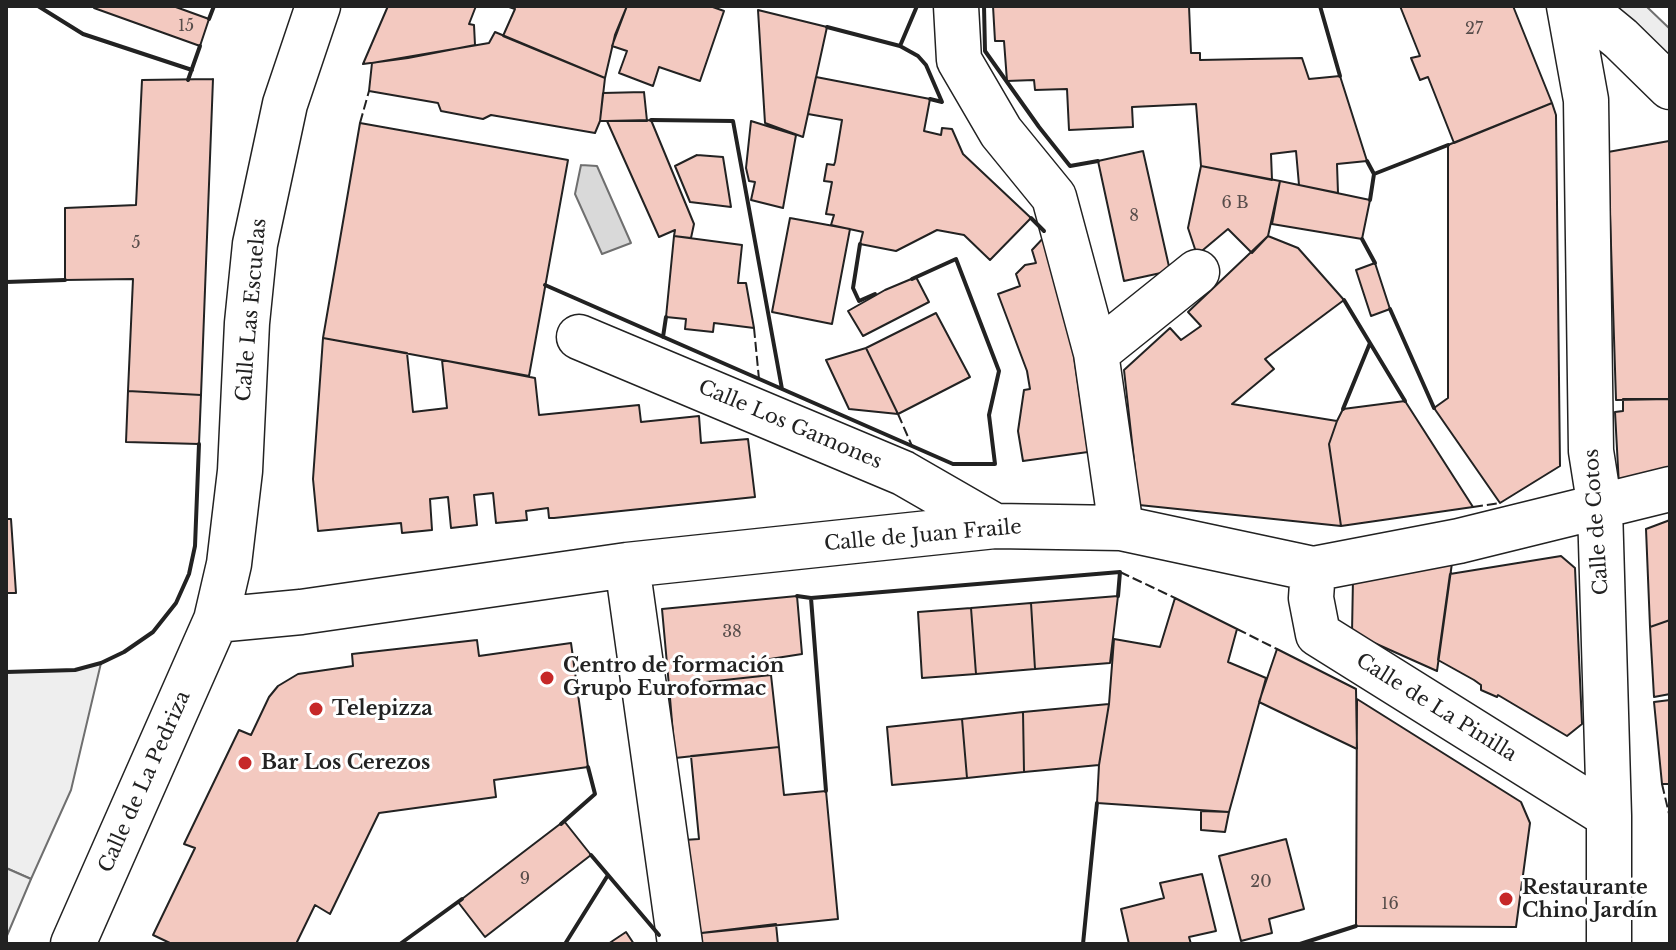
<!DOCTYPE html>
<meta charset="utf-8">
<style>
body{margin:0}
#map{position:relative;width:1676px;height:950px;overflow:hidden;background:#fff;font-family:"Libre Baskerville",serif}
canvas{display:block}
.frame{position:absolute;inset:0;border:8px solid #222;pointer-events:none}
</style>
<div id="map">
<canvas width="1676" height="950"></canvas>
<div class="frame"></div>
</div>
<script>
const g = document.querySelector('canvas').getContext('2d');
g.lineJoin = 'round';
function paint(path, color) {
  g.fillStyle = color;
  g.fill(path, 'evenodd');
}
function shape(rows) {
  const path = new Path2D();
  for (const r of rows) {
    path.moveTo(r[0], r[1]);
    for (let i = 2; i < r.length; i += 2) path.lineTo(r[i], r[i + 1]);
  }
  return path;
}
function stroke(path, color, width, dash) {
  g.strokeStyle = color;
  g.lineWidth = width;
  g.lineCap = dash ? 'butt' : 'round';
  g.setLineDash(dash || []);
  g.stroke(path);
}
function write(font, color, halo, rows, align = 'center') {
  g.font = font + ' "Libre Baskerville",serif';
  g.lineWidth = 6;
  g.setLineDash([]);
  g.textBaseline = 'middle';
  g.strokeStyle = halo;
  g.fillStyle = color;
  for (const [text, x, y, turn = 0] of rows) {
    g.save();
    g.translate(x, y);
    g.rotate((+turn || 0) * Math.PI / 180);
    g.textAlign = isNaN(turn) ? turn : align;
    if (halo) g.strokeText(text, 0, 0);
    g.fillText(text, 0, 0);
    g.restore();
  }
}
const green = shape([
 [101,663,71,790,31,879,6,868,6,672,75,670,101,663]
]);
paint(green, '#eee');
stroke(green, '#6f6f6f', 2);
const parking = shape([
 [1599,6,1646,6,1670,29,1670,79,1599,6],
 [6,868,31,879,6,938,6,868]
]);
paint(parking, '#ededed');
stroke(parking, '#6f6f6f', 2);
const water = shape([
 [581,165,597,166,631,243,602,254,575,194,581,165]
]);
paint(water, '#d9d9d9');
stroke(water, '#6f6f6f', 2);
const building = shape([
 [94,6,173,6,209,19,200,46,94,8,94,6],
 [388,6,476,6,469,24,474,25,475,45,408,58,363,64,388,6],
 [506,6,627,6,615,35,605,78,503,36,515,9,506,6],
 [627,6,710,6,724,11,700,81,659,67,653,86,619,73,627,51,612,46,627,6],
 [993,6,1189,6,1191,53,1200,53,1200,60,1302,58,1309,79,1340,76,1367,161,1337,164,1338,193,1299,185,1296,151,1271,154,1272,180,1201,166,1196,104,1132,107,1133,127,1069,130,1067,89,1035,90,1034,80,1007,81,1004,41,995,41,993,6],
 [1400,6,1513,6,1552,103,1454,143,1428,77,1420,80,1411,58,1420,56,1400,6],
 [758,10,827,27,803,137,765,123,758,10],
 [495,32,605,78,600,121,595,133,491,115,483,119,441,111,438,103,369,91,372,63,489,43,495,32],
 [816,77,930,99,924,131,941,135,942,128,952,129,963,154,1031,218,990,260,964,235,937,230,896,251,860,244,863,232,831,225,834,215,826,214,832,182,824,181,827,164,834,165,835,162,842,120,808,114,816,77],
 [213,79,201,395,128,391,133,279,65,280,65,208,136,205,142,80,213,79],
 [644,92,647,121,600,121,603,93,644,92],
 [1552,103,1556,115,1560,466,1500,503,1434,408,1448,398,1448,145,1552,103],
 [651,120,694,224,691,238,674,236,675,230,659,237,607,121,651,120],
 [751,121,796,135,783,208,751,200,755,182,749,181,746,168,751,121],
 [360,123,568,160,529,376,323,338,360,123],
 [1669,141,1670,399,1616,400,1608,152,1669,141],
 [1143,151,1170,271,1124,281,1098,161,1143,151],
 [697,155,723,157,731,207,690,202,675,166,697,155],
 [1201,166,1280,181,1268,236,1252,253,1228,229,1197,255,1188,228,1201,166],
 [1280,181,1370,200,1362,239,1272,224,1280,181],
 [790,218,850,229,832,324,772,312,790,218],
 [1047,234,1065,294,1088,452,1023,461,1018,431,1024,390,1030,389,1027,371,998,294,1020,286,1016,274,1025,265,1036,263,1032,250,1047,234],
 [674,236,742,245,738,283,746,283,754,328,714,323,713,332,685,329,686,319,666,317,674,236],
 [1268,236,1298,248,1344,300,1265,359,1274,369,1232,404,1337,421,1329,444,1341,526,1139,505,1124,370,1170,328,1181,340,1201,326,1188,312,1268,236],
 [1375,263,1390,309,1371,316,1356,270,1375,263],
 [916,277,929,302,863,336,848,311,885,290,916,277],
 [936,313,970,377,898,414,866,348,936,313],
 [323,338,407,353,413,412,447,408,442,360,535,378,539,415,639,405,641,422,699,416,701,443,748,439,755,497,554,518,549,518,548,508,526,511,527,520,496,523,493,493,474,495,477,525,451,528,448,497,430,499,432,530,402,533,401,523,318,531,313,479,323,338],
 [866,348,898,414,849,409,826,360,866,348],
 [128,391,201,395,199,444,126,442,128,391],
 [1623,399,1670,399,1670,473,1619,486,1615,412,1623,411,1623,399],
 [1405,401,1473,507,1341,526,1329,444,1337,421,1343,409,1405,401],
 [6,519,11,519,16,593,6,593,6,519],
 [1670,520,1670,620,1650,627,1646,529,1670,520],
 [1561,556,1575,568,1582,724,1567,736,1498,695,1497,697,1481,690,1481,685,1474,680,1438,660,1450,574,1561,556],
 [1452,563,1437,671,1352,633,1353,578,1452,563],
 [797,596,802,654,770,659,771,675,669,686,662,609,797,596],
 [1118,596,1110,663,1035,669,1031,603,1118,596],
 [1175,598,1237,629,1228,662,1266,678,1229,812,1097,803,1099,765,1109,704,1114,639,1160,647,1175,598],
 [1031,603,1035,669,976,674,971,608,1031,603],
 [971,608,976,674,922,678,918,612,971,608],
 [1670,620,1670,694,1654,697,1650,627,1670,620],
 [477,640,479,656,571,643,588,767,494,780,496,797,379,813,330,914,315,905,296,944,172,944,153,935,195,848,184,844,239,730,251,735,269,697,278,686,298,674,353,666,352,654,477,640],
 [1277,649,1356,689,1357,749,1259,702,1277,649],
 [771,675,779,747,675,758,669,686,771,675],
 [1357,699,1521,802,1530,823,1516,927,1356,926,1357,699],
 [1670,700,1670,784,1662,784,1654,702,1670,700],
 [1109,704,1099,765,1024,772,1023,712,1109,704],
 [1023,712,1024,772,967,778,962,719,1023,712],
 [962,719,967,778,892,785,887,727,962,719],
 [779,747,784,795,826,791,838,919,692,934,684,840,699,839,691,756,779,747],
 [1201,811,1229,812,1225,832,1201,830,1201,811],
 [564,821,591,855,485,937,458,902,564,821],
 [1286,839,1304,909,1269,919,1272,933,1241,941,1219,856,1286,839],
 [1202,874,1216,931,1189,937,1191,944,1129,944,1121,909,1164,898,1160,883,1202,874],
 [776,924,778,944,702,944,701,933,776,924],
 [626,932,634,944,608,944,626,932]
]);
paint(building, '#f3c9c0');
stroke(building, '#222', 2);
const minor = shape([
 [956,6,959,60,1001,132,1054,197,1096,353,1121,528],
 [1569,6,1586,100,1591,451,1600,508,1609,816,1609,944],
 [1581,6,1621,39,1670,87],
 [579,337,903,473,995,526],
 [1096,353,1197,272],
 [627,565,680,944],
 [1313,569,1311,598,1318,634,1609,816],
 [216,620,301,612,627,565,995,526,1121,528,1313,569,1459,541,1670,489],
 [73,944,216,620,229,564,240,471,247,323,255,244,285,104,318,6]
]);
stroke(minor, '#222', 47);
stroke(minor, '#fff', 44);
stroke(shape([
 [360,123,369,91],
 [754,328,759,379],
 [898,414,912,446],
 [1473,507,1500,503],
 [1120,572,1175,598],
 [1237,629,1277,649],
 [1662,784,1670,818]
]), '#222', 2, [10, 4]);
stroke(shape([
 [38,6,83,34,192,70],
 [917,6,900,46,918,56,926,65,942,102,930,99],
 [984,6,985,51,1039,127,1070,166,1098,161],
 [1320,6,1340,76],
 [209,19,214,6],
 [827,27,900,46],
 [188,80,200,46],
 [651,120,733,121,782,389],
 [1367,161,1374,174,1370,200],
 [1374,174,1448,145],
 [1031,218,1044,231],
 [1362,239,1375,263],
 [860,244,853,288,859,301,875,294],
 [6,282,65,280],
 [545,285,953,464,995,464,989,415,999,371,956,259,912,279],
 [1344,300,1405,401],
 [1390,309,1434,408],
 [663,337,666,317],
 [1343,409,1370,343],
 [797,596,811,598,1120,572,1118,596],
 [811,598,826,791],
 [6,672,75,670,101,663,124,652,153,632,176,603,189,574,195,546,199,444],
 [561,824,595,794,588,767],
 [591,855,659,935],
 [400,944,462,899],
 [565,944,608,875],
 [1083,944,1097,803],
 [1300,944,1356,926]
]), '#222', 4);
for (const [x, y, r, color] of [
 [547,678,8,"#c62828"],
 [316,709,8,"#c62828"],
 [245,763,8,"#c62828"],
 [1506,899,8,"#c62828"]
]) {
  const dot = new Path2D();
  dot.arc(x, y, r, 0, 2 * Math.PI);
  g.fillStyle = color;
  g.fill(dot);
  stroke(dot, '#fff', 3);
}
write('16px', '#564c4a', null, [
 ["15",186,26],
 ["27",1474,29],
 ["6 B",1235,203],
 ["8",1134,216],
 ["5",136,243],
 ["38",732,632],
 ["9",525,879],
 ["20",1261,882],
 ["16",1390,904]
]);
write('20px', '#222', '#fff', [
 ["Calle Las Escuelas",252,310,-85],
 ["Calle Los Gamones",790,425,23],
 ["Calle de Cotos",1597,522,-94],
 ["Calle de Juan Fraile",923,536,-5],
 ["Calle de La Pinilla",1436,708,32],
 ["Calle de La Pedriza",145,782,-66]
]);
write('bold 20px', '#222', '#fff', [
 ["Centro de formación",563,666],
 ["Grupo Euroformac",563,689],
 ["Telepizza",332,709],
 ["Bar Los Cerezos",261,763],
 ["Restaurante",1522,888],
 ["Chino Jardín",1522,911]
], 'left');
</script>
